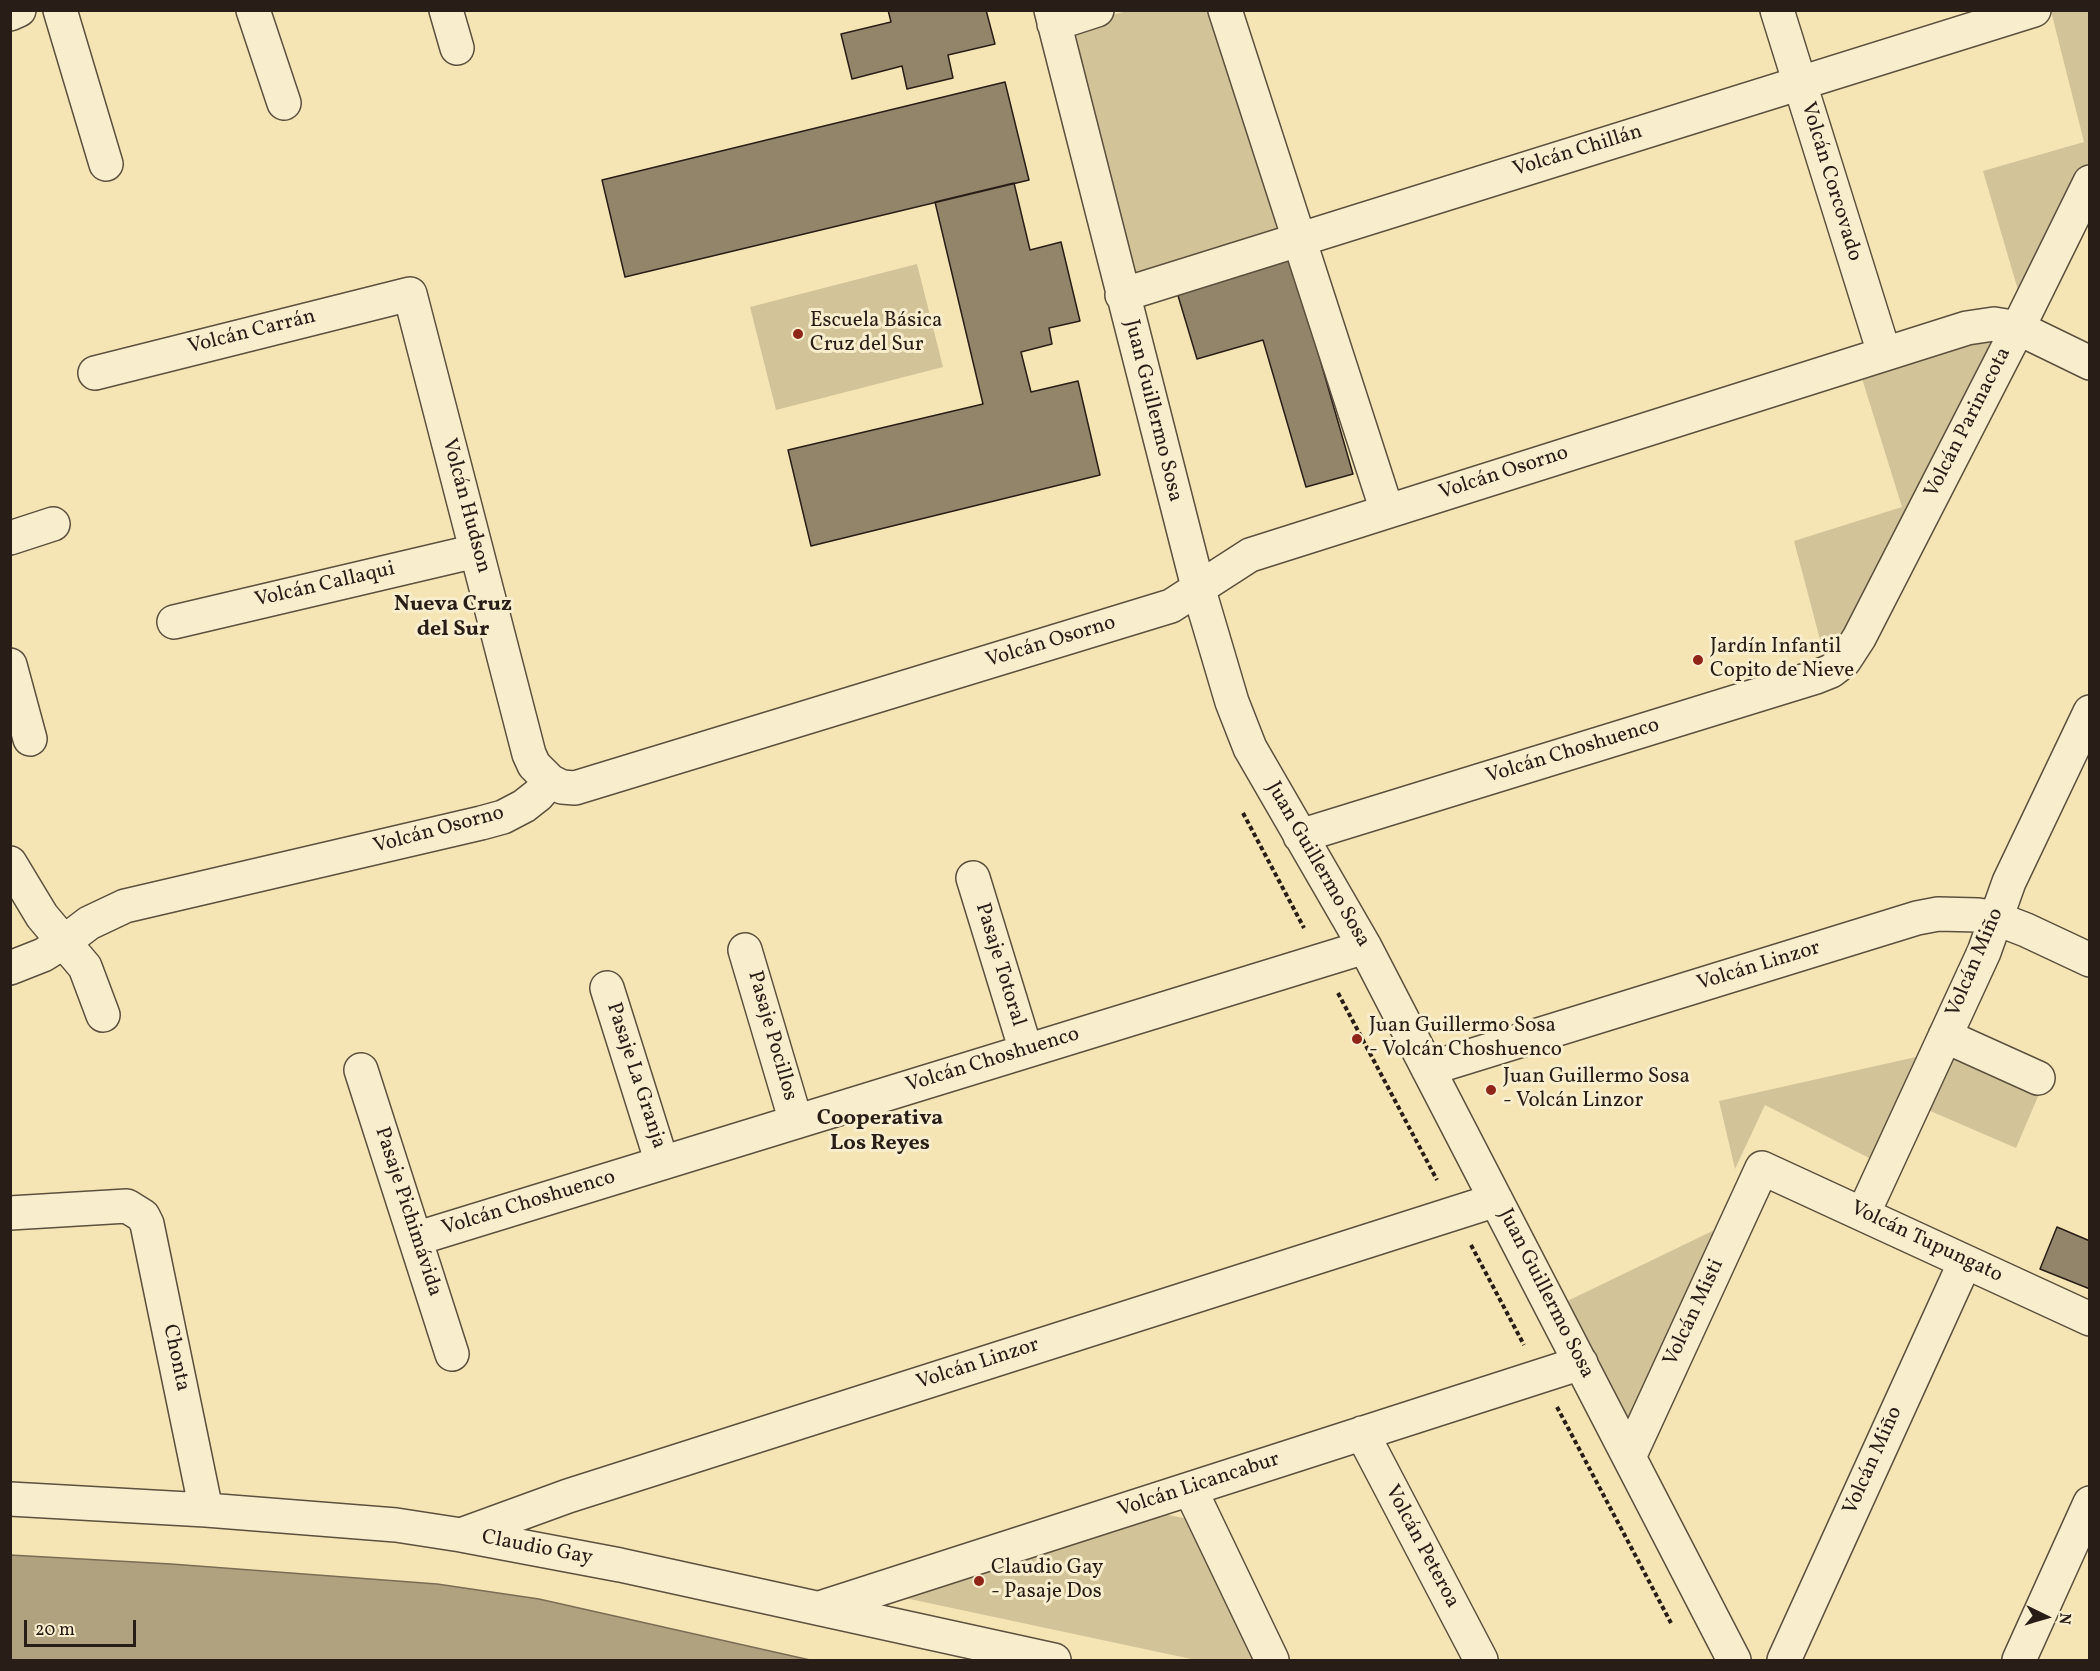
<!DOCTYPE html>
<meta charset="utf-8">
<style>
body{margin:0}
#map{position:relative;width:2100px;height:1671px;overflow:hidden;background:#f5e5b4;font-family:Vollkorn,serif}
canvas{display:block}
.frame{position:absolute;inset:0;border:12px solid #291e17;pointer-events:none}
.north{position:absolute;left:2016px;top:1587px;width:60px;height:60px;-webkit-text-stroke:4px #f8eece;paint-order:stroke;rotate:95deg;font-size:16px;font-weight:700;line-height:24px;text-align:center;color:#291e17}
.north::after{content:'';display:block;margin:auto;width:21px;height:27px;background:#291e17;clip-path:polygon(50% 0,100% 100%,50% 72%,0 100%)}
.scale{position:absolute;left:24px;top:1620px;width:112px;height:27px;box-sizing:border-box;border:3px solid #291e17;border-top:0;padding-left:8px;font-size:18px;line-height:21px;white-space:nowrap;color:#291e17;-webkit-text-stroke:4px #f8eece;paint-order:stroke}
</style>
<div id="map">
<canvas width="2100" height="1671"></canvas>
<div class="frame"></div>
<div class="north">N</div>
<div class="scale">20 m</div>
</div>
<script>
const g = document.querySelector('canvas').getContext('2d');
g.lineJoin = 'round';
function paint(path, color) {
  g.fillStyle = color;
  g.fill(path, 'evenodd');
}
function shape(rows) {
  const path = new Path2D();
  for (const r of rows) {
    path.moveTo(r[0], r[1]);
    for (let i = 2; i < r.length; i += 2) path.lineTo(r[i], r[i + 1]);
  }
  return path;
}
function stroke(path, color, width, dash) {
  g.strokeStyle = color;
  g.lineWidth = width;
  g.lineCap = dash ? 'butt' : 'round';
  g.setLineDash(dash || []);
  g.stroke(path);
}
function write(font, color, halo, rows, align = 'center') {
  g.font = font + ' Vollkorn,serif';
  g.lineWidth = 6;
  g.setLineDash([]);
  g.textBaseline = 'middle';
  g.strokeStyle = halo;
  g.fillStyle = color;
  for (const [text, x, y, turn = 0] of rows) {
    g.save();
    g.translate(x, y);
    g.rotate((+turn || 0) * Math.PI / 180);
    g.textAlign = isNaN(turn) ? turn : align;
    if (halo) g.strokeText(text, 0, 0);
    g.fillText(text, 0, 0);
    g.restore();
  }
}
paint(shape([
 [1127,11,1218,11,1290,234,1126,287,1065,28],
 [2051,11,2089,11,2089,171,2023,307,1983,171,2084,142],
 [917,264,943,367,776,410,750,307],
 [2009,332,1827,666,1794,541,1902,507,1860,372],
 [1947,1046,2042,1087,2016,1148,1921,1107],
 [1925,1055,1877,1162,1765,1105,1735,1169,1719,1101],
 [1727,1224,1628,1449,1557,1306],
 [1158,1513,1189,1519,1259,1660,1196,1660,905,1598]
]), '#d2c399');
const water = shape([
 [10,1555,171,1564,437,1584,539,1599,810,1660,11,1660,10,1555]
]);
paint(water, '#b0a17f');
stroke(water, '#7a6d55', 1.5);
const building = shape([
 [888,10,986,10,995,44,948,55,953,78,907,89,902,66,852,79,841,34,891,22,888,10],
 [1005,82,1029,180,625,277,602,180,1005,82],
 [1014,183,1030,250,1061,242,1080,321,1049,328,1052,344,1021,352,1031,392,1078,381,1100,475,811,546,788,450,983,404,935,202,1014,183],
 [1290,255,1353,474,1306,487,1263,340,1197,359,1176,289,1290,255],
 [2057,1227,2090,1241,2090,1289,2040,1269,2057,1227]
]);
paint(building, '#938569');
stroke(building, '#291e17', 1.5);
const minor = shape([
 [60,10,106,164],
 [253,10,284,103],
 [446,10,457,48],
 [1051,10,1198,587,1232,702,1250,748,1365,947,1734,1660],
 [1225,10,1387,511],
 [1777,10,1884,353],
 [10,14,19,10],
 [1054,24,1097,10],
 [1122,295,2034,10],
 [95,373,410,294,529,754,534,765,550,781,562,787,575,788,1171,606,1250,555,1967,328,1994,324,2018,328,2090,363],
 [10,538,53,524],
 [174,622,476,551],
 [10,665,30,739],
 [1300,836,1816,677,1831,671,1844,661,1859,638,2018,328,2090,182],
 [10,863,42,916,85,967,103,1015],
 [973,878,1026,1051],
 [745,950,796,1122],
 [10,968,43,955,64,942,89,923,125,906,481,823,503,817,524,806,538,795,550,781],
 [607,988,662,1163],
 [1945,1036,2038,1078],
 [1428,1069,1917,918,1938,914,1978,915,1995,918,2026,930,2090,960],
 [361,1070,452,1354],
 [10,1213,127,1206,143,1216,147,1224,206,1510],
 [1863,1214,1984,952,2009,882,2090,712],
 [415,1239,1365,947],
 [1362,1433,1481,1660],
 [1629,1457,1762,1168,2090,1319],
 [1190,1489,1272,1660],
 [10,1499,206,1510,396,1525,461,1535,620,1565,1054,1660],
 [461,1535,568,1496,1496,1200],
 [820,1608,1581,1363],
 [1784,1660,1965,1262],
 [2019,1660,2090,1503]
]);
stroke(minor, '#5c503e', 36);
stroke(shape([
 [1243,813,1304,928],
 [1338,993,1437,1180],
 [1471,1245,1524,1345],
 [1557,1407,1671,1623]
]), '#291e17', 4, [4.5, 3]);
stroke(minor, '#f8eece', 33);
for (const [x, y, r, color] of [
 [798,334,6,"#8f2418"],
 [1698,660,6,"#8f2418"],
 [1357,1039,6,"#8f2418"],
 [1491,1090,6,"#8f2418"],
 [979,1581,6,"#8f2418"]
]) {
  const dot = new Path2D();
  dot.arc(x, y, r, 0, 2 * Math.PI);
  g.fillStyle = color;
  g.fill(dot);
  stroke(dot, '#f8eece', 2);
}
write('21px', '#291e17', '#f8eece', [
 ["Volcán Chillán",1578,152,-17],
 ["Volcán Corcovado",1830,182,73],
 ["Volcán Carrán",252,333,-14],
 ["Juan Guillermo Sosa",1152,411,76],
 ["Volcán Parinacota",1969,423,-63],
 ["Volcán Osorno",1504,474,-18],
 ["Volcán Hudson",465,506,75],
 ["Volcán Callaqui",325,586,-13],
 ["Volcán Osorno",1051,643,-17],
 ["Volcán Choshuenco",1573,752,-17],
 ["Volcán Osorno",439,831,-15],
 ["Juan Guillermo Sosa",1317,865,60],
 ["Volcán Miño",1976,963,-67],
 ["Pasaje Totoral",999,965,73],
 ["Volcán Linzor",1759,967,-17],
 ["Pasaje Pocillos",771,1036,74],
 ["Volcán Choshuenco",993,1061,-17],
 ["Pasaje La Granja",635,1076,72],
 ["Volcán Choshuenco",529,1204,-17],
 ["Pasaje Pichimávida",407,1212,72],
 ["Volcán Tupungato",1926,1243,25],
 ["Juan Guillermo Sosa",1545,1294,63],
 ["Volcán Misti",1695,1313,-65],
 ["Chonta",175,1358,78],
 ["Volcán Linzor",978,1365,-18],
 ["Volcán Miño",1874,1461,-66],
 ["Volcán Licancabur",1199,1486,-18],
 ["Volcán Peteroa",1421,1547,62],
 ["Claudio Gay",537,1549,11]
]);
write('21px', '#291e17', '#f8eece', [
 ["Escuela Básica",810,322],
 ["Cruz del Sur",810,346],
 ["Jardín Infantil",1710,648],
 ["Copito de Nieve",1710,672],
 ["Juan Guillermo Sosa",1369,1027],
 ["- Volcán Choshuenco",1369,1051],
 ["Juan Guillermo Sosa",1503,1078],
 ["- Volcán Linzor",1503,1102],
 ["Claudio Gay",991,1569],
 ["- Pasaje Dos",991,1593]
], 'left');
write('bold 22px', '#291e17', '#f8eece', [
 ["Nueva Cruz",453,606],
 ["del Sur",453,631],
 ["Cooperativa",880,1120],
 ["Los Reyes",880,1145]
]);
</script>
